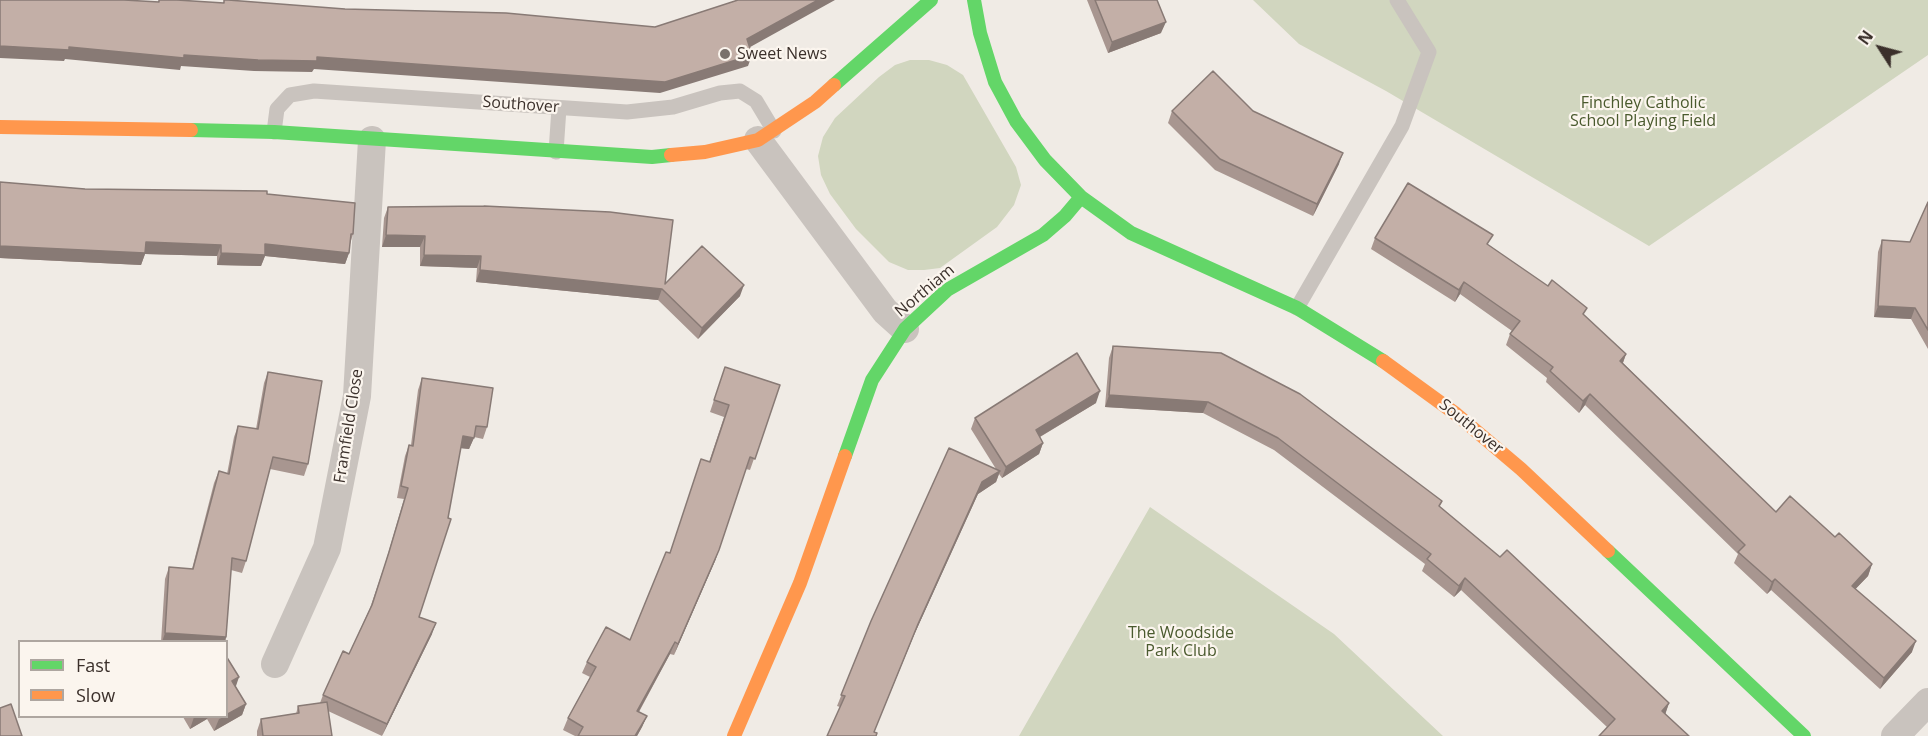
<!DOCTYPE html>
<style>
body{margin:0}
#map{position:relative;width:1928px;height:736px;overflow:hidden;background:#f0ebe5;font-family:"Open Sans",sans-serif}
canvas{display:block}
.legend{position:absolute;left:18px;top:640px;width:210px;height:78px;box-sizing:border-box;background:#fbf5ee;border:2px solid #aea6a0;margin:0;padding:8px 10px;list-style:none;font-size:18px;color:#3b302b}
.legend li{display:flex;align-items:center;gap:12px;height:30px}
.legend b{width:30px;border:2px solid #aea6a0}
.north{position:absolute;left:1850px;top:18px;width:60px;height:60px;-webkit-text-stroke:4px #fbf5ee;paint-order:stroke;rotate:306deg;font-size:16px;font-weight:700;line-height:24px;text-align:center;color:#3b302b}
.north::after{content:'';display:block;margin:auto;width:21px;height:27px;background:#3b302b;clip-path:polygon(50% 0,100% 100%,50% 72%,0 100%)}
</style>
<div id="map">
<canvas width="1928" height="736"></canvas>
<ul class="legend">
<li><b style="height:8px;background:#63d668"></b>Fast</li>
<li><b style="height:8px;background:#ff974d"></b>Slow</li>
</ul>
<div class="north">N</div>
</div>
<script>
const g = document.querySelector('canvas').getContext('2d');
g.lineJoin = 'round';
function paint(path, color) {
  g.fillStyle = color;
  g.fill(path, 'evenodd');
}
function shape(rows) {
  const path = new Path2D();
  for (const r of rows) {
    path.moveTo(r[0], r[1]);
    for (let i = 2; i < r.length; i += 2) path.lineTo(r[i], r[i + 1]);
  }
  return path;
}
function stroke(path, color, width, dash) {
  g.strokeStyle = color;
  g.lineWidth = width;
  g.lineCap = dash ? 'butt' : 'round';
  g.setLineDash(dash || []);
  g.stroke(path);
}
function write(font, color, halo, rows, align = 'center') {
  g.font = font + ' "Open Sans",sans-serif';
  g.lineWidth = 4.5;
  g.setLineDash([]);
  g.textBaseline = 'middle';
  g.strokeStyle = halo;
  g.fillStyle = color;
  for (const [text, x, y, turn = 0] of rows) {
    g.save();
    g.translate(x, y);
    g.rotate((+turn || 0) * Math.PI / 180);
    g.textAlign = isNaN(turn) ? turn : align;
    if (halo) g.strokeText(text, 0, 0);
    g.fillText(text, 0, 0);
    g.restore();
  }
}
paint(shape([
 [1253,0,1928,0,1928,55,1649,246,1386,91,1299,44],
 [910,60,929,60,947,65,963,75,1016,167,1021,185,1014,205,997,227,940,268,924,270,908,270,889,262,856,229,830,194,821,175,818,156,823,137,835,118,879,77,895,65],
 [1150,507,1334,634,1443,736,1019,736]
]), '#d1d6bf');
stroke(shape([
 [274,132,277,109,290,95,314,91,627,112,673,107,720,93,740,91,756,101,774,131],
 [556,152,559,108],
 [1297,308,1402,126,1429,52,1397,0]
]), '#c9c3be', 15);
stroke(shape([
 [758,140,885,311,905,329],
 [275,664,327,548,357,396,372,140],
 [1895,736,1928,702]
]), '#c9c3be', 28);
stroke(shape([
 [974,0,980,33,995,82,1016,121,1045,160,1081,197,1131,233,1297,308,1383,361],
 [834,85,931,0],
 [191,130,274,132,652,157,671,155],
 [845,456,872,380,905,329,947,290,1043,235,1065,216,1081,197],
 [1608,551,1804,736]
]), '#63d668', 14);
stroke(shape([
 [0,127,191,130],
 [671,155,705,152,758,140,815,102,834,85],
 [1383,361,1456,414,1521,469,1608,551],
 [734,736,800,583,845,456]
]), '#ff974d', 14);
paint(shape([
 [1087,0,1157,0,1161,33,1108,53],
 [1172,111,1253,111,1339,164,1313,216,1215,170,1168,123],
 [0,182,85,189,267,194,353,234,350,244,349,253,345,264,265,256,261,266,217,265,217,256,145,254,141,265,0,258],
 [1928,202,1928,349,1911,319,1874,317,1878,252,1882,240,1910,242],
 [388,207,665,284,740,296,698,339,658,300,476,282,477,268,420,266,420,247,382,247,384,218],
 [1375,238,1489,245,1584,316,1626,354,1623,363,1776,512,1835,537,1872,564,1868,576,1855,589,1912,652,1880,689,1771,590,1767,594,1734,563,1738,554,1585,405,1579,413,1546,382,1547,378,1506,345,1510,334,1512,331,1460,294,1455,302,1371,249],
 [1113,346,1440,507,1669,703,1665,714,1607,727,1461,590,1454,597,1422,571,1425,564,1274,450,1203,413,1105,407,1109,358],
 [725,367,780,385,750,470,746,469,715,561,674,655,670,654,639,712,647,716,642,727,637,736,575,736,563,730,568,718,590,677,582,673,587,662,630,640,670,553,709,462,724,417,710,412],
 [268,372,308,464,304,476,270,469,246,561,242,573,231,570,226,637,225,642,161,642,165,579,169,567,192,569,214,483,219,471,227,474,234,437,238,426,256,429,264,383],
 [422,378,487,427,483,439,474,437,469,449,461,448,419,617,432,634,382,736,328,711,332,736,257,736,257,731,261,719,296,714,298,706,320,703,323,695,349,654,370,608,385,564,404,499,397,498,405,456,409,445,411,445,418,390],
 [1096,403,1040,437,1043,443,1039,454,1002,478,999,474,996,482,978,494,914,635,874,732,876,736,840,707,837,706,871,621,996,469,971,429,975,418],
 [226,656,236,687,246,704,242,715,214,731,207,719,190,729,183,717,226,717]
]), '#a89690');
paint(shape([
 [818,0,835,0,743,51,747,39],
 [1166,22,1161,33,1108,53,1112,42],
 [0,46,69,47,184,55,317,57,752,55,748,66,660,93,314,69,312,72,254,71,181,66,180,70,65,59,64,61,0,58],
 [1343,153,1339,164,1313,216,1317,204],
 [386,235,425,236,420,247,382,247],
 [146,242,221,245,217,256,145,254,141,265,0,258,0,246],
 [265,244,349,253,345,264,265,256,261,266,217,265,221,253],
 [424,255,481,256,477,268,420,266],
 [480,270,662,289,658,300,476,282],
 [1464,282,1460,294,1455,302,1459,290],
 [744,285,740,296,698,339,702,328],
 [1878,306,1915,308,1911,319,1874,317],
 [1626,354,1622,365,1620,361],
 [1100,391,1096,403,1031,442,1036,430],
 [1590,394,1585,405,1579,413,1583,401],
 [1109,395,1208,402,1203,413,1105,407],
 [463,436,474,438,469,449,459,448],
 [1043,443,1039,454,1002,478,1006,467],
 [1000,471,996,482,978,494,914,635,872,736,918,624,982,482],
 [719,550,715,561,674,655,678,644],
 [1872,564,1868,576,1848,597,1852,586],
 [1465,578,1461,590,1454,597,1459,586],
 [1775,579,1771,590,1767,594,1772,582],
 [436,623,432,634,382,736,387,724],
 [165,633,226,637,225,642,162,642],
 [1916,641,1912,652,1880,689,1884,678],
 [675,642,670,654,633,722,637,711],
 [239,677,235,689,232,681],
 [1669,703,1665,715,1662,711],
 [246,704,242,715,214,731,219,719,224,717,226,717,226,715],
 [647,716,642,727,637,736,635,736],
 [194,717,208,717,207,719,190,729]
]), '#887a75');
const building = shape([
 [0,0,124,0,159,2,159,0,177,0,224,3,224,0,228,0,345,9,506,13,655,27,738,0,818,0,747,39,752,55,665,82,317,57,317,61,258,60,184,55,184,58,69,47,69,50,0,46,0,0],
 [1095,0,1157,0,1166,22,1112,42,1095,0],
 [1213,71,1253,111,1343,153,1317,204,1220,159,1172,111,1213,71],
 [0,182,85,189,267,191,267,194,355,203,353,234,351,234,349,253,265,244,265,255,221,253,221,245,146,242,145,253,0,246,0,182],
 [1408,183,1493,235,1487,244,1548,286,1552,280,1587,308,1583,314,1626,354,1620,361,1776,512,1790,496,1835,537,1839,533,1872,564,1852,586,1916,641,1884,678,1775,579,1772,582,1738,552,1745,545,1590,394,1583,401,1550,371,1553,367,1510,334,1520,321,1464,282,1459,290,1375,238,1408,183],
 [1928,202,1928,330,1915,308,1878,306,1882,240,1910,242,1928,202],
 [484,206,610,212,673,220,665,284,702,246,744,285,702,328,662,289,480,270,481,256,424,255,425,236,386,235,388,207,484,206],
 [1113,346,1221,353,1300,394,1442,501,1439,506,1500,557,1507,550,1669,703,1662,711,1689,736,1599,736,1615,719,1465,578,1459,586,1427,559,1431,554,1278,438,1208,402,1109,395,1113,346],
 [1077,353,1100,391,1036,430,1043,443,1006,467,975,418,1077,353],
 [725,367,780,385,755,459,750,457,719,550,678,644,675,642,637,711,647,716,635,736,578,736,583,727,568,718,596,667,587,662,606,627,630,640,666,552,670,553,701,459,710,462,729,405,714,400,725,367],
 [268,372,322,381,308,464,273,457,246,561,232,558,226,637,165,633,169,567,193,569,219,471,229,474,238,426,258,429,268,372],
 [422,378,493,388,487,427,476,426,474,438,463,436,448,518,451,519,419,617,436,623,387,724,323,695,343,651,349,654,372,605,389,552,408,488,401,486,409,445,413,446,422,378],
 [949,448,1000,471,982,482,918,624,874,732,877,733,876,736,827,736,845,696,841,695,871,621,949,448],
 [226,656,239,677,232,681,246,704,226,715,226,656],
 [327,702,332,736,263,736,261,719,299,713,298,706,327,702],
 [11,704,22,736,0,736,0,708,11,704]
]);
paint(building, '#c3afa7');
stroke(building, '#887a75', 1.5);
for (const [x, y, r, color] of [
 [725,54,6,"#7a716c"]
]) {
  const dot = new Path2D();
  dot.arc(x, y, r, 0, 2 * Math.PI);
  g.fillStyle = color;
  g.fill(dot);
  stroke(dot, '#fbf5ee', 2);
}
write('16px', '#3b302b', '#fbf5ee', [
 ["Sweet News",737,54]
], 'left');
write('16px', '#4a5a2e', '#fbf5ee', [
 ["Finchley Catholic",1643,103],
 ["School Playing Field",1643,121],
 ["The Woodside",1181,633],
 ["Park Club",1181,651]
]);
write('16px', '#3b302b', '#fbf5ee', [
 ["Southover",521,105,4],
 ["Northiam",925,291,-40],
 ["Framfield Close",349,426,-81],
 ["Southover",1471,427,39]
]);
</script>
